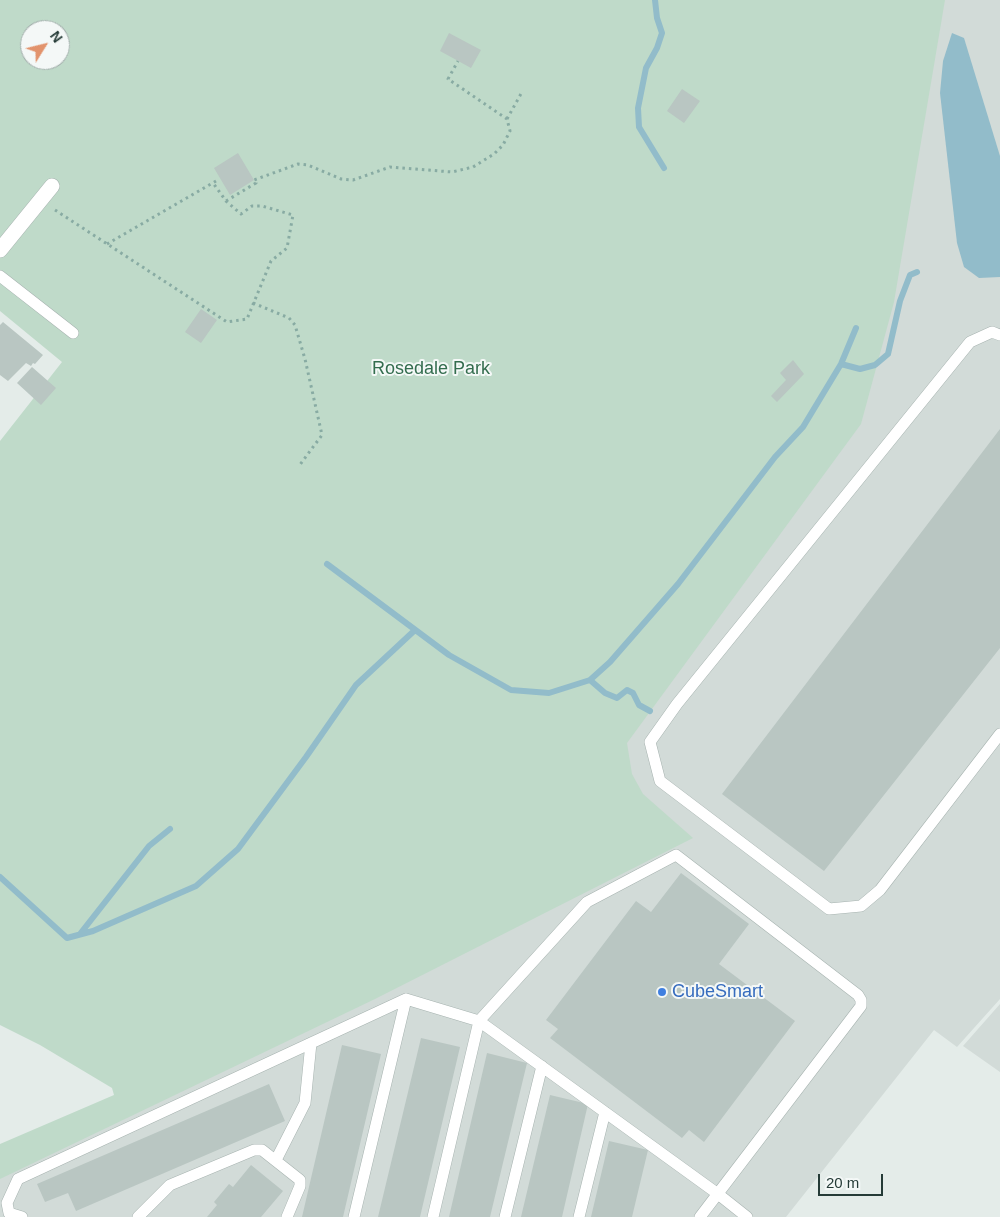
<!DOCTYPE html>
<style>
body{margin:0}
#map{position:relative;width:1000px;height:1217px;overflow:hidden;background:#e4ece9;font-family:Arial,sans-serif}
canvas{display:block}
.north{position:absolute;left:20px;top:20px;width:50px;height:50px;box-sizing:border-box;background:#f4f8f7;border:1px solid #a1acaa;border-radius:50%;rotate:54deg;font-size:14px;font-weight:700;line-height:20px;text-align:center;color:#253b37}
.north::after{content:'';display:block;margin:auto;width:18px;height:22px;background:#e2936c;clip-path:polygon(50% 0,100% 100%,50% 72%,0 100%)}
.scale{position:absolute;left:818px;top:1174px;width:65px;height:22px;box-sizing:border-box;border:2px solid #253b37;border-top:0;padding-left:6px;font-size:15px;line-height:18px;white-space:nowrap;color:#253b37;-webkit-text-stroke:4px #f4f8f7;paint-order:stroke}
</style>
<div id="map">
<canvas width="1000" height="1217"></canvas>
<div class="north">N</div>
<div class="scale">20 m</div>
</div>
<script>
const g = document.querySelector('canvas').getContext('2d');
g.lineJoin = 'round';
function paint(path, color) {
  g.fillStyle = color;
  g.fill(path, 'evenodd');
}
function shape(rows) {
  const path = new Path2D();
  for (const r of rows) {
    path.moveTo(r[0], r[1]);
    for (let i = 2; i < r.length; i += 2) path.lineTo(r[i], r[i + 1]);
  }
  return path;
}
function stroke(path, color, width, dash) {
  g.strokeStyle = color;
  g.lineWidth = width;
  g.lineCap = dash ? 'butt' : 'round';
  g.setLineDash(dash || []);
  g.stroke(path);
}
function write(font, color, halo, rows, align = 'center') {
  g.font = font + ' Arial,sans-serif';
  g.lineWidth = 4;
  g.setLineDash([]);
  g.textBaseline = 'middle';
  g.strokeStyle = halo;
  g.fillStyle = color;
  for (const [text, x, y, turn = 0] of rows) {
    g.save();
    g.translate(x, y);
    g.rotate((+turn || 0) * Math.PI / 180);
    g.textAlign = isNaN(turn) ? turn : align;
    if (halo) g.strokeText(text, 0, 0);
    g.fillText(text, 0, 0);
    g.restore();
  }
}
paint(shape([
 [927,0,1000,0,1000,999,957,1047,934,1030,786,1217,0,1217,0,1167,635,798,611,744],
 [1000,1004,1000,1072,963,1046]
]), '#d2dbd8');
paint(shape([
 [0,0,945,0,894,302,861,424,627,743,632,774,643,794,693,838,375,999,0,1179,0,1144,114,1095,112,1088,40,1045,0,1025,0,441,62,362,0,311],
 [30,30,60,30,60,60,30,60]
]), '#bfdac9');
paint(shape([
 [952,33,964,38,1000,156,1000,277,979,278,964,267,957,243,940,93,943,61]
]), '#92bcca');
stroke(shape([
 [655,0,657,18,662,33,657,48,646,68,638,108,639,127,664,168],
 [841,364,860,369,875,365,888,354,900,301,910,275,917,272],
 [327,564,449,655,511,690,549,693,590,680,610,662,678,584,775,457,803,427,841,364,856,328],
 [590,680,605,693,617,698,627,690,633,693,639,705,650,711],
 [0,877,67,938,93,931,196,886,238,849,306,757,356,685,415,630],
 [80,934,149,846,170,829]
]), '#92bcca', 6);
paint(shape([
 [449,33,481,50,471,68,440,51],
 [682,89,700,101,684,123,667,111],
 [238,153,254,180,230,195,214,168],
 [201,309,217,320,201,343,185,332],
 [3,322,43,355,35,364,33,363,31,366,26,363,8,381,0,375,0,325],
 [793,360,804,374,777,402,771,396,786,380,780,373],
 [32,367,56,388,41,405,17,383],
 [1000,429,1000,648,824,871,722,794],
 [681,873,749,924,719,964,795,1021,704,1142,689,1130,682,1138,550,1038,558,1029,546,1020,636,901,651,912],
 [421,1038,460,1047,420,1217,378,1217],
 [342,1045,381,1054,343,1217,302,1217],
 [487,1053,527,1063,490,1217,449,1217],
 [269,1084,285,1121,76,1211,68,1193,45,1202,37,1184],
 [550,1095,588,1104,562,1217,521,1217],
 [609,1141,648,1150,632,1217,591,1217],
 [251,1165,283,1191,261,1217,207,1217,217,1205,214,1202,229,1184,233,1187]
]), '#b9c6c2');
const service = shape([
 [0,276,73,333],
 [1000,335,992,332,970,342,677,704,650,742,660,781,829,909,861,906,880,890,1000,734],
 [276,1160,305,1103,311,1043],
 [22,1217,9,1213,7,1203,18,1179,406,999,479,1021,718,1194,747,1217],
 [138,1217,170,1185,254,1150,262,1150,300,1180,300,1186,287,1217],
 [354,1217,406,999],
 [433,1217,479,1021,587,902,676,855,858,995,861,1000,861,1006,700,1217],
 [505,1217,542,1066],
 [579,1217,605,1112]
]);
const minor = shape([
 [0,250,52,186]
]);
stroke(service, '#a7b3b0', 12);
stroke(minor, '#a7b3b0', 16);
stroke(shape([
 [507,119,522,92],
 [226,201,256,183,254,180,298,164,308,165,341,179,353,180,390,167,452,172,473,167,494,154,503,145,510,131,507,119,448,79,458,61],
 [55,210,227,322,247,319,271,261,287,248,293,215,262,206,252,206,241,214,226,201,213,183],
 [107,244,216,181],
 [253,303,289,318,295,325,305,359,322,435,299,466]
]), '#88aba3', 3, [2.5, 4]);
stroke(service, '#fff', 11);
stroke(minor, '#fff', 15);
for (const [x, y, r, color] of [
 [662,992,5,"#3f7fe0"]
]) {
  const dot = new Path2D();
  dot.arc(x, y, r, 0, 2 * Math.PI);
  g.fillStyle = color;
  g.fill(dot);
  stroke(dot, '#f4f8f7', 2);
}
write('18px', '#346d4f', '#f4f8f7', [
 ["Rosedale Park",431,369]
]);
write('18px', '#366cbe', '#f4f8f7', [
 ["CubeSmart",672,992]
], 'left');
</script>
